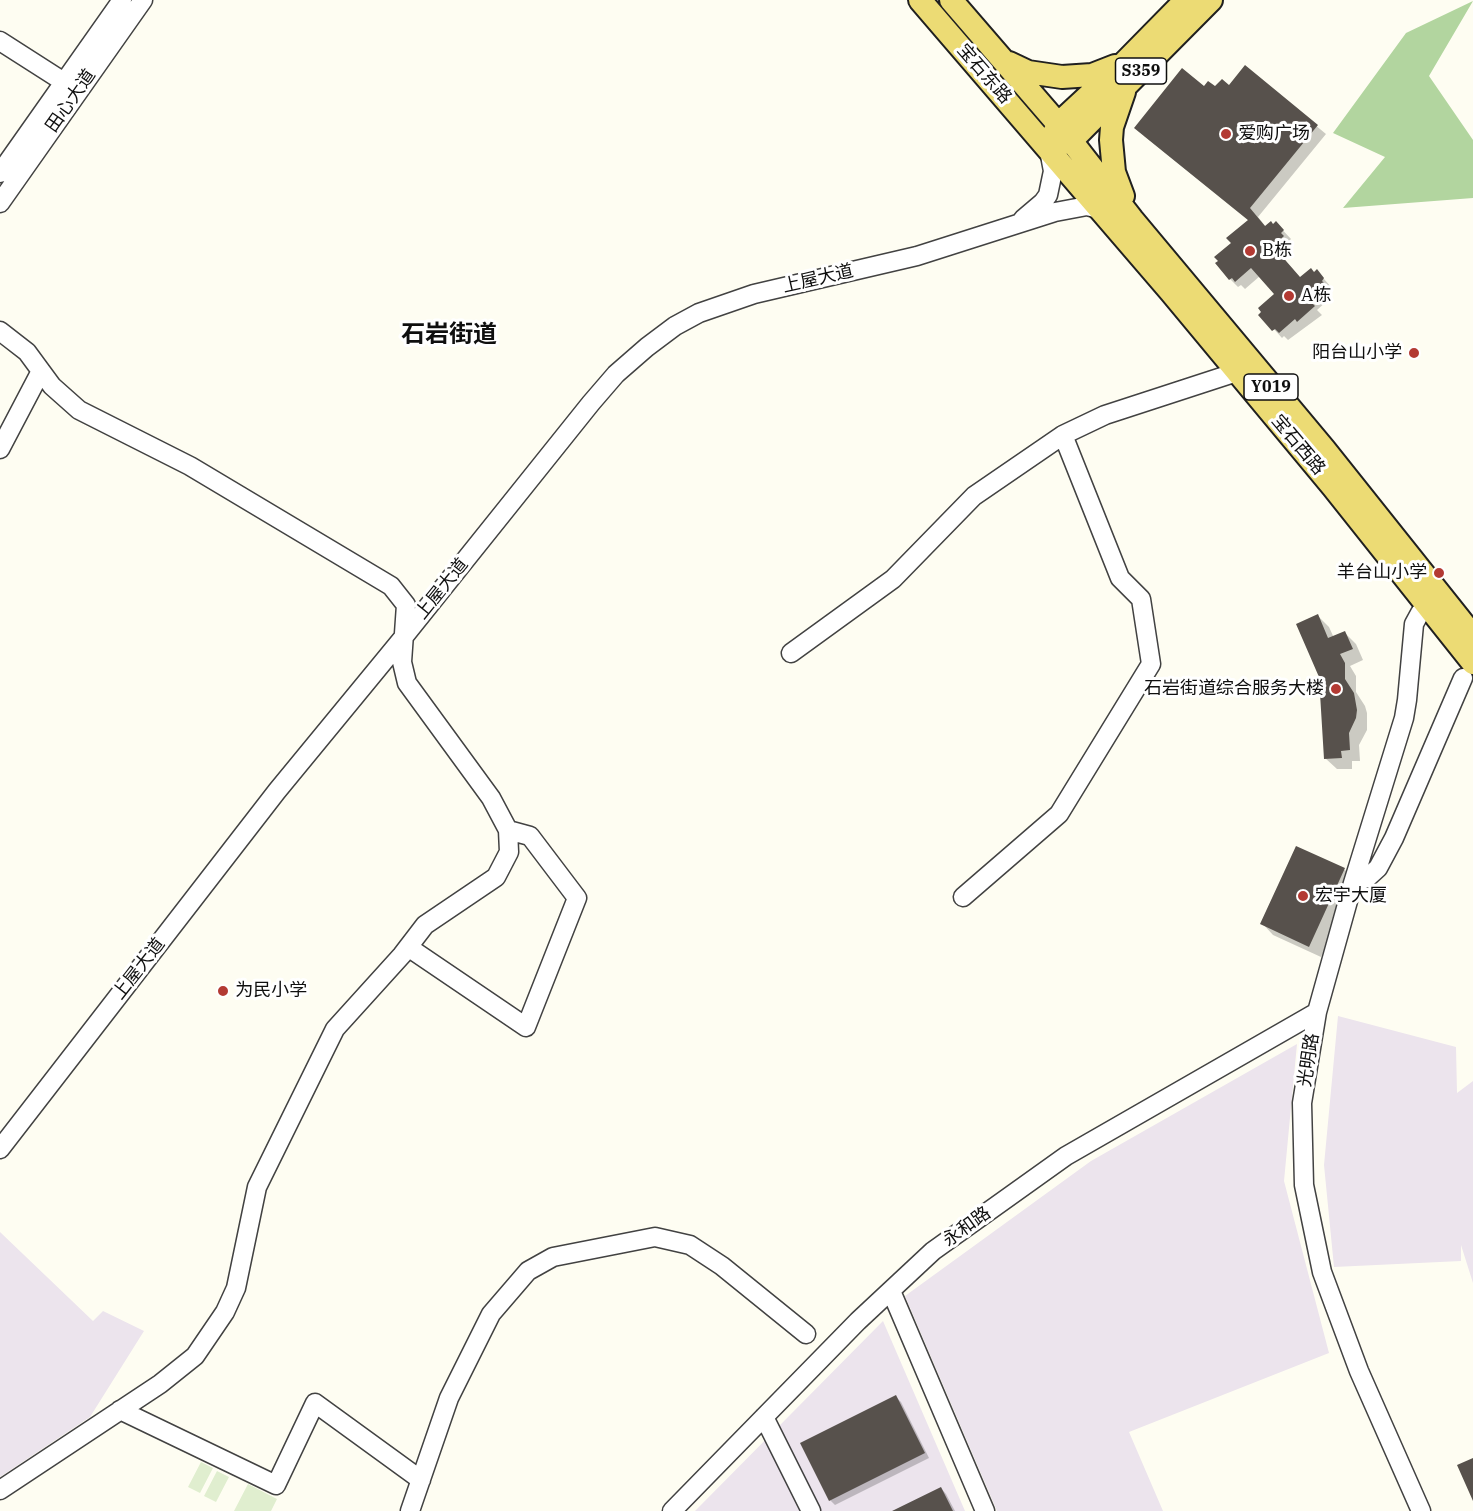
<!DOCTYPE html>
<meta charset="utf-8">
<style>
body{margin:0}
canvas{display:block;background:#fefdf2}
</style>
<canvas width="1473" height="1511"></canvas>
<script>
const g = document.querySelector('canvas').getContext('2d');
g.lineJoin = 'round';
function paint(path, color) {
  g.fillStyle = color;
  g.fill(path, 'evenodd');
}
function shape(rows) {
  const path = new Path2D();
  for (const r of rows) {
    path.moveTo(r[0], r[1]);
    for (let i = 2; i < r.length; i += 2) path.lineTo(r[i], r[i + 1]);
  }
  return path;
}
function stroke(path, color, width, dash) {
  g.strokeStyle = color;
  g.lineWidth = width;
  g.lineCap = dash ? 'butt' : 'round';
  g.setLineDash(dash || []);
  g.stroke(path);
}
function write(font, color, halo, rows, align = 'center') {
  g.font = font + ' "IBM Plex Serif","Noto Sans SC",serif';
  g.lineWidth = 6;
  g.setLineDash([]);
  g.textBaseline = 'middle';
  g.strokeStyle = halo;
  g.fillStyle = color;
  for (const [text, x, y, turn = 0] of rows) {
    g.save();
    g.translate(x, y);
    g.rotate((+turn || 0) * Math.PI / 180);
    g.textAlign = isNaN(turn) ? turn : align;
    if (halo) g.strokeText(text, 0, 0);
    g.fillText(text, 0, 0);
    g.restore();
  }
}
paint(shape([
 [1338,1016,1456,1047,1457,1093,1473,1081,1473,1283,1461,1245,1461,1261,1334,1267,1324,1165],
 [1297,1044,1284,1181,1329,1353,1129,1432,1163,1511,997,1511,905,1296,1091,1161],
 [0,1232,93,1321,103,1311,144,1331,90,1417,0,1477],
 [883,1321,965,1511,695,1511]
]), '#ece4ed');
paint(shape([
 [1473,1,1429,76,1473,140,1473,198,1343,208,1385,157,1333,133,1406,33]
]), '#b2d59f');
paint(shape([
 [201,1462,213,1468,200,1493,188,1487],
 [217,1471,229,1477,216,1502,204,1496],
 [248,1484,277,1499,271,1511,234,1511]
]), '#e0eecf');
paint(shape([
 [1245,67,1326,134,1258,217,1266,227,1276,223,1291,239,1288,242,1291,245,1280,255,1300,279,1317,271,1331,287,1329,290,1331,292,1325,297,1328,300,1317,310,1322,315,1288,340,1284,336,1282,338,1261,315,1276,295,1260,276,1245,289,1241,285,1238,287,1230,279,1220,261,1249,221,1144,136,1204,88,1229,87],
 [1318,616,1329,627,1334,638,1345,633,1356,644,1363,660,1350,666,1356,676,1356,692,1365,706,1367,713,1367,730,1359,745,1360,761,1352,761,1352,769,1337,769,1325,758],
 [1296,847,1345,870,1356,881,1321,957,1273,935,1262,923],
 [896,1397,901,1402,929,1458,835,1505,830,1500],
 [941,1488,946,1494,955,1511,895,1511]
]), '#0003');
paint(shape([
 [1245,65,1318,125,1250,208,1265,226,1271,221,1273,224,1276,221,1284,230,1281,233,1284,236,1273,246,1300,277,1311,268,1314,272,1317,269,1324,278,1322,281,1324,283,1318,288,1321,291,1310,301,1315,306,1297,322,1295,319,1279,333,1275,329,1272,331,1258,315,1261,312,1258,308,1274,294,1251,268,1235,282,1232,278,1229,280,1215,263,1218,261,1214,257,1231,243,1226,238,1248,220,1134,128,1182,68,1204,86,1208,81,1215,86,1222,79,1229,85],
 [1318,614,1328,638,1345,631,1353,649,1340,654,1345,663,1345,679,1354,693,1357,710,1356,718,1349,733,1350,750,1341,751,1342,758,1324,759,1319,677,1296,624],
 [1296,846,1345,868,1309,947,1260,924],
 [896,1395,925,1453,829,1501,800,1443],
 [1473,1458,1473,1501,1457,1465],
 [941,1487,953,1511,892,1511]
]), '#57514c');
const minor = shape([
 [0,41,64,82],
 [0,173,122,0],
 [0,203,143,0],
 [1023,219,1043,202,1048,195,1053,171,1049,150],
 [0,331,27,352,52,386,79,410,190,466,391,586,406,605,402,662,407,683,491,798,508,830,509,852,496,877,425,925,402,955,335,1029,257,1187,236,1288,225,1312,195,1356,160,1384,0,1490],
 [0,449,41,371],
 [791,653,893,579,974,496,1063,435,1105,415,1237,372],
 [1353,883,1367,878,1378,868,1394,838,1463,678],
 [963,897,1059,814,1151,664,1141,599,1120,578,1063,435],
 [408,947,526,1027,577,898,530,836,508,830],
 [0,1149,277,791,402,639,591,403,616,374,647,347,675,326,699,313,754,294,917,256,1055,212,1087,206,1099,209],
 [891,1291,985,1511],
 [120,1410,276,1485,315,1403,421,1480],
 [764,1417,811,1511],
 [410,1511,449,1398,491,1314,528,1271,553,1257,655,1237,690,1245,722,1266,806,1334],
 [672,1511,858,1321,933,1251,1066,1156,1317,1012],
 [1421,1511,1359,1371,1322,1272,1304,1185,1302,1103,1317,1012,1353,883,1404,718,1407,700,1414,624,1420,613,1428,607]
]);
const major = shape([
 [920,0,1171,292,1333,487,1473,663],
 [951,0,1058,124,1132,219,1325,450,1473,636],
 [1009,63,1028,72,1062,77,1092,75,1115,66],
 [1052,138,1058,124,1125,62,1186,0],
 [1058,145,1071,141,1211,0],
 [1123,196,1114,172,1111,140,1112,127,1124,92]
]);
stroke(minor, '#424242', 21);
stroke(major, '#202020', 26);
stroke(minor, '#fff', 18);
stroke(major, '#ecdb74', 22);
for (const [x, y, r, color] of [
 [1226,134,6,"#b33a33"],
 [1250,251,6,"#b33a33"],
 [1289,296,6,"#b33a33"],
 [1414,353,6,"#b33a33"],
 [1439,573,6,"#b33a33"],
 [1336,689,6,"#b33a33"],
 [1303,896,6,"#b33a33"],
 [223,991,6,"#b33a33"]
]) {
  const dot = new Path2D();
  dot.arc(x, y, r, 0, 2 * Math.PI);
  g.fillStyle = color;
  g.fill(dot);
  stroke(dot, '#fff', 2);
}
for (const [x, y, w] of [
 [1141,71,51],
 [1271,387,54]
]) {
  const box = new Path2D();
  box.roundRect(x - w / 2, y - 13, w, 26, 4.5);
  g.fillStyle = '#fff';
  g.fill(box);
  stroke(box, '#0f0f0f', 1.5);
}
write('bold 16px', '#0f0f0f', null, [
 ["S359",1141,71],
 ["Y019",1271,387]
]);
write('18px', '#0f0f0f', '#fff', [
 ["宝石东路",984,74,49],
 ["田心大道",71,101,-55],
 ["上屋大道",818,279,-13],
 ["宝石西路",1298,445,50],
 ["上屋大道",442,589,-51],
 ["上屋大道",139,969,-52],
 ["光明路",1309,1060,-81],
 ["永和路",967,1227,-36]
]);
write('18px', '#0f0f0f', '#fff', [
 ["爱购广场",1238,134],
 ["B栋",1262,251],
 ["A栋",1301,296],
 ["阳台山小学",1402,353,"right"],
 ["羊台山小学",1427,573,"right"],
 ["石岩街道综合服务大楼",1324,689,"right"],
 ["宏宇大厦",1315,896],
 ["为民小学",235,991]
], 'left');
write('bold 24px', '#0f0f0f', '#fff', [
 ["石岩街道",449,335]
]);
</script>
